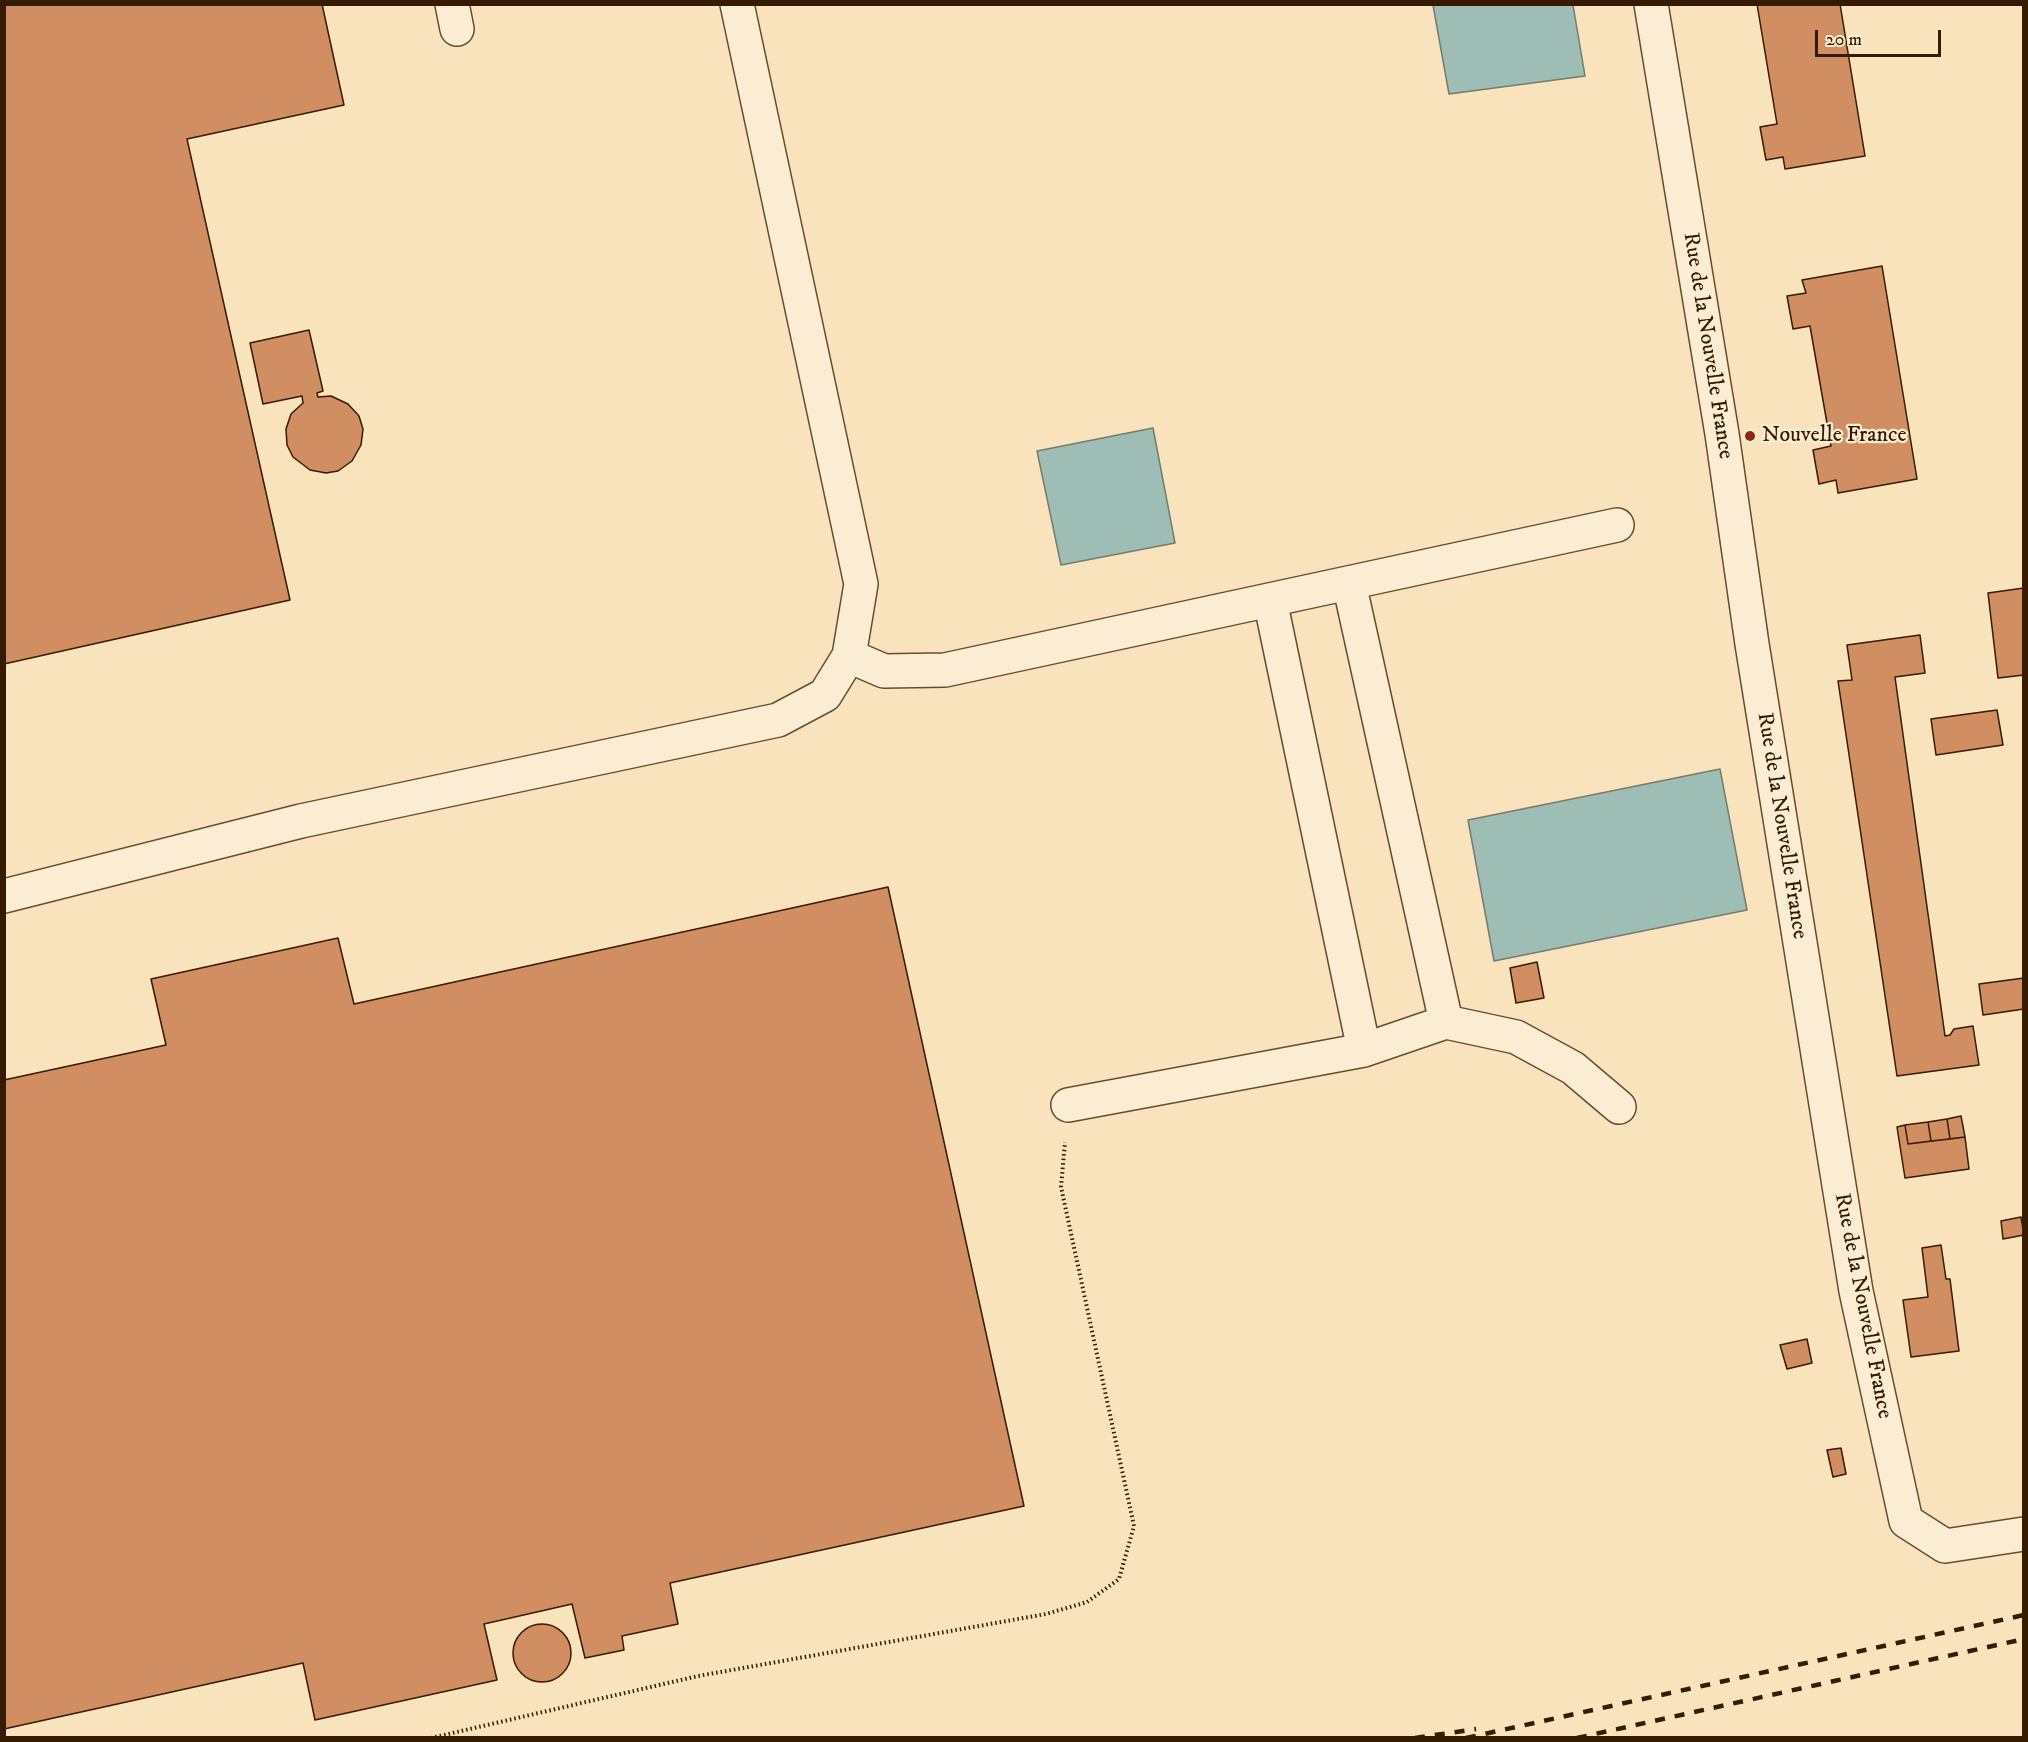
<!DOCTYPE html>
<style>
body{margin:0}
#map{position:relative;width:2028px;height:1742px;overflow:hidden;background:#f8e3bc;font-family:"IM FELL DW Pica",serif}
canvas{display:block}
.frame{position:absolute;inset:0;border:6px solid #361b00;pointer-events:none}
.scale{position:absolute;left:1815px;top:30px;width:126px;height:27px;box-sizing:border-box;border:3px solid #361b00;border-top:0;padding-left:8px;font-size:18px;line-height:21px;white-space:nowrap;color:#361b00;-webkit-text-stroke:4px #faedd3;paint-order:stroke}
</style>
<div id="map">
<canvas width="2028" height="1742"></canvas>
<div class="frame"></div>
<div class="scale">20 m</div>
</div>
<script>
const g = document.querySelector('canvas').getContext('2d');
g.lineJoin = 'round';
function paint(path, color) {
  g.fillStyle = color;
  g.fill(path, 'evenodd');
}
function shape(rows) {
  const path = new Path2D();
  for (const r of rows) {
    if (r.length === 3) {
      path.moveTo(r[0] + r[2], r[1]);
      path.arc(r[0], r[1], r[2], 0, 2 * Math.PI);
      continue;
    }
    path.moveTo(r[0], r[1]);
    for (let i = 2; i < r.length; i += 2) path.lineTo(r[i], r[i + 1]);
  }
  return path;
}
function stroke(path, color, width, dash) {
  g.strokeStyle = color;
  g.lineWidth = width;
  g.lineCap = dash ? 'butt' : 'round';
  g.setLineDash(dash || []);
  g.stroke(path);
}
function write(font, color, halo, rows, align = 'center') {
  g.font = font + ' "IM FELL DW Pica",serif';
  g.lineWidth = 4.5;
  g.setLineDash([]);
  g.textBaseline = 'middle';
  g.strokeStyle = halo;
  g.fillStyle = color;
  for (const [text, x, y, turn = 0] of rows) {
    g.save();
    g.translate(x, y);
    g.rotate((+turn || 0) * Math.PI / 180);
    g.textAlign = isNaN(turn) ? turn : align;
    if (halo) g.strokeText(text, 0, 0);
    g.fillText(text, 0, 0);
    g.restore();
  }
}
const water = shape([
 [1433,5,1573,5,1585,76,1449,94,1433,5],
 [1153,428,1175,543,1061,565,1037,451,1153,428],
 [1720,769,1747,910,1494,961,1468,820,1720,769]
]);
paint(water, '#9ebdb5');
stroke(water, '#747c6d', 1.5);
const building = shape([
 [4,4,322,4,344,105,187,139,290,600,4,664,4,4],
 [1757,4,1840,4,1865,156,1785,169,1783,157,1766,160,1760,127,1777,124,1757,4],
 [1882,266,1917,479,1838,493,1836,480,1819,484,1813,450,1831,446,1810,326,1793,329,1787,296,1806,293,1802,280,1882,266],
 [309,330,323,391,317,393,318,397,331,396,348,404,359,416,363,429,361,445,352,461,338,471,326,473,310,470,293,457,287,445,286,429,291,414,303,403,302,396,263,404,250,343,309,330],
 [2024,588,2024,675,1998,678,1988,593,2024,588],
 [1920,635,1925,673,1895,677,1945,1036,1950,1035,1954,1029,1973,1026,1979,1065,1897,1076,1838,681,1852,680,1847,645,1920,635],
 [1997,710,2003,745,1936,755,1931,719,1997,710],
 [888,887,1024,1506,670,1583,678,1624,622,1636,624,1650,585,1658,572,1604,484,1624,497,1680,315,1720,303,1663,4,1729,4,1080,166,1045,151,979,338,938,354,1004,888,887],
 [1537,962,1544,998,1516,1003,1510,968,1537,962],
 [2024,978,2024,1009,1983,1015,1979,984,2024,978],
 [1961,1116,1965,1137,1950,1139,1947,1119,1961,1116],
 [1947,1119,1950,1139,1931,1141,1928,1122,1947,1119],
 [1928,1122,1931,1141,1908,1144,1905,1125,1928,1122],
 [1905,1125,1908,1144,1965,1137,1969,1169,1905,1178,1897,1127,1905,1125],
 [2021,1217,2024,1235,2003,1239,2001,1221,2021,1217],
 [1941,1245,1946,1279,1950,1279,1959,1351,1911,1357,1903,1300,1928,1297,1922,1248,1941,1245],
 [1807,1339,1812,1363,1787,1369,1780,1345,1807,1339],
 [1841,1448,1846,1474,1833,1477,1827,1450,1841,1448],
 [542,1653,29]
]);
paint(building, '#d08e62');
stroke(building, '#361b00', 1.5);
const minor = shape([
 [452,4,457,29],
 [1651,4,1722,434,1752,644,1856,1291,1906,1521,1945,1546,2024,1534],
 [1349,583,1446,1022],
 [1270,600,1364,1050,1446,1022,1516,1037,1573,1068,1619,1107],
 [849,656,884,671,945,670,1617,525],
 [4,896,301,821,778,720,825,695,849,656,861,584,737,4],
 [1068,1105,1364,1050]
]);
stroke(minor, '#664d2f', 36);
stroke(shape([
 [431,1738,698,1676,1046,1614,1087,1602,1119,1579,1134,1526,1061,1187,1065,1142]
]), '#361b00', 4, [1.5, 3]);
stroke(minor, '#faedd3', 33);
stroke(shape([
 [1415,1738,1476,1729],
 [1466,1738,2024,1615],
 [1577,1738,2024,1639]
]), '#361b00', 4.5, [10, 10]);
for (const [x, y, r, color] of [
 [1750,436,6,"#8f2418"]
]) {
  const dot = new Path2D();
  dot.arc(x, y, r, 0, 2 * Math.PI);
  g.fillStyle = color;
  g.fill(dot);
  stroke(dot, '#faedd3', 2);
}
write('22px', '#361b00', '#faedd3', [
 ["Rue de la Nouvelle France",1707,346,81],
 ["Rue de la Nouvelle France",1781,826,81],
 ["Rue de la Nouvelle France",1862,1306,79]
]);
write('22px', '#361b00', '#faedd3', [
 ["Nouvelle France",1762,436]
], 'left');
</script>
